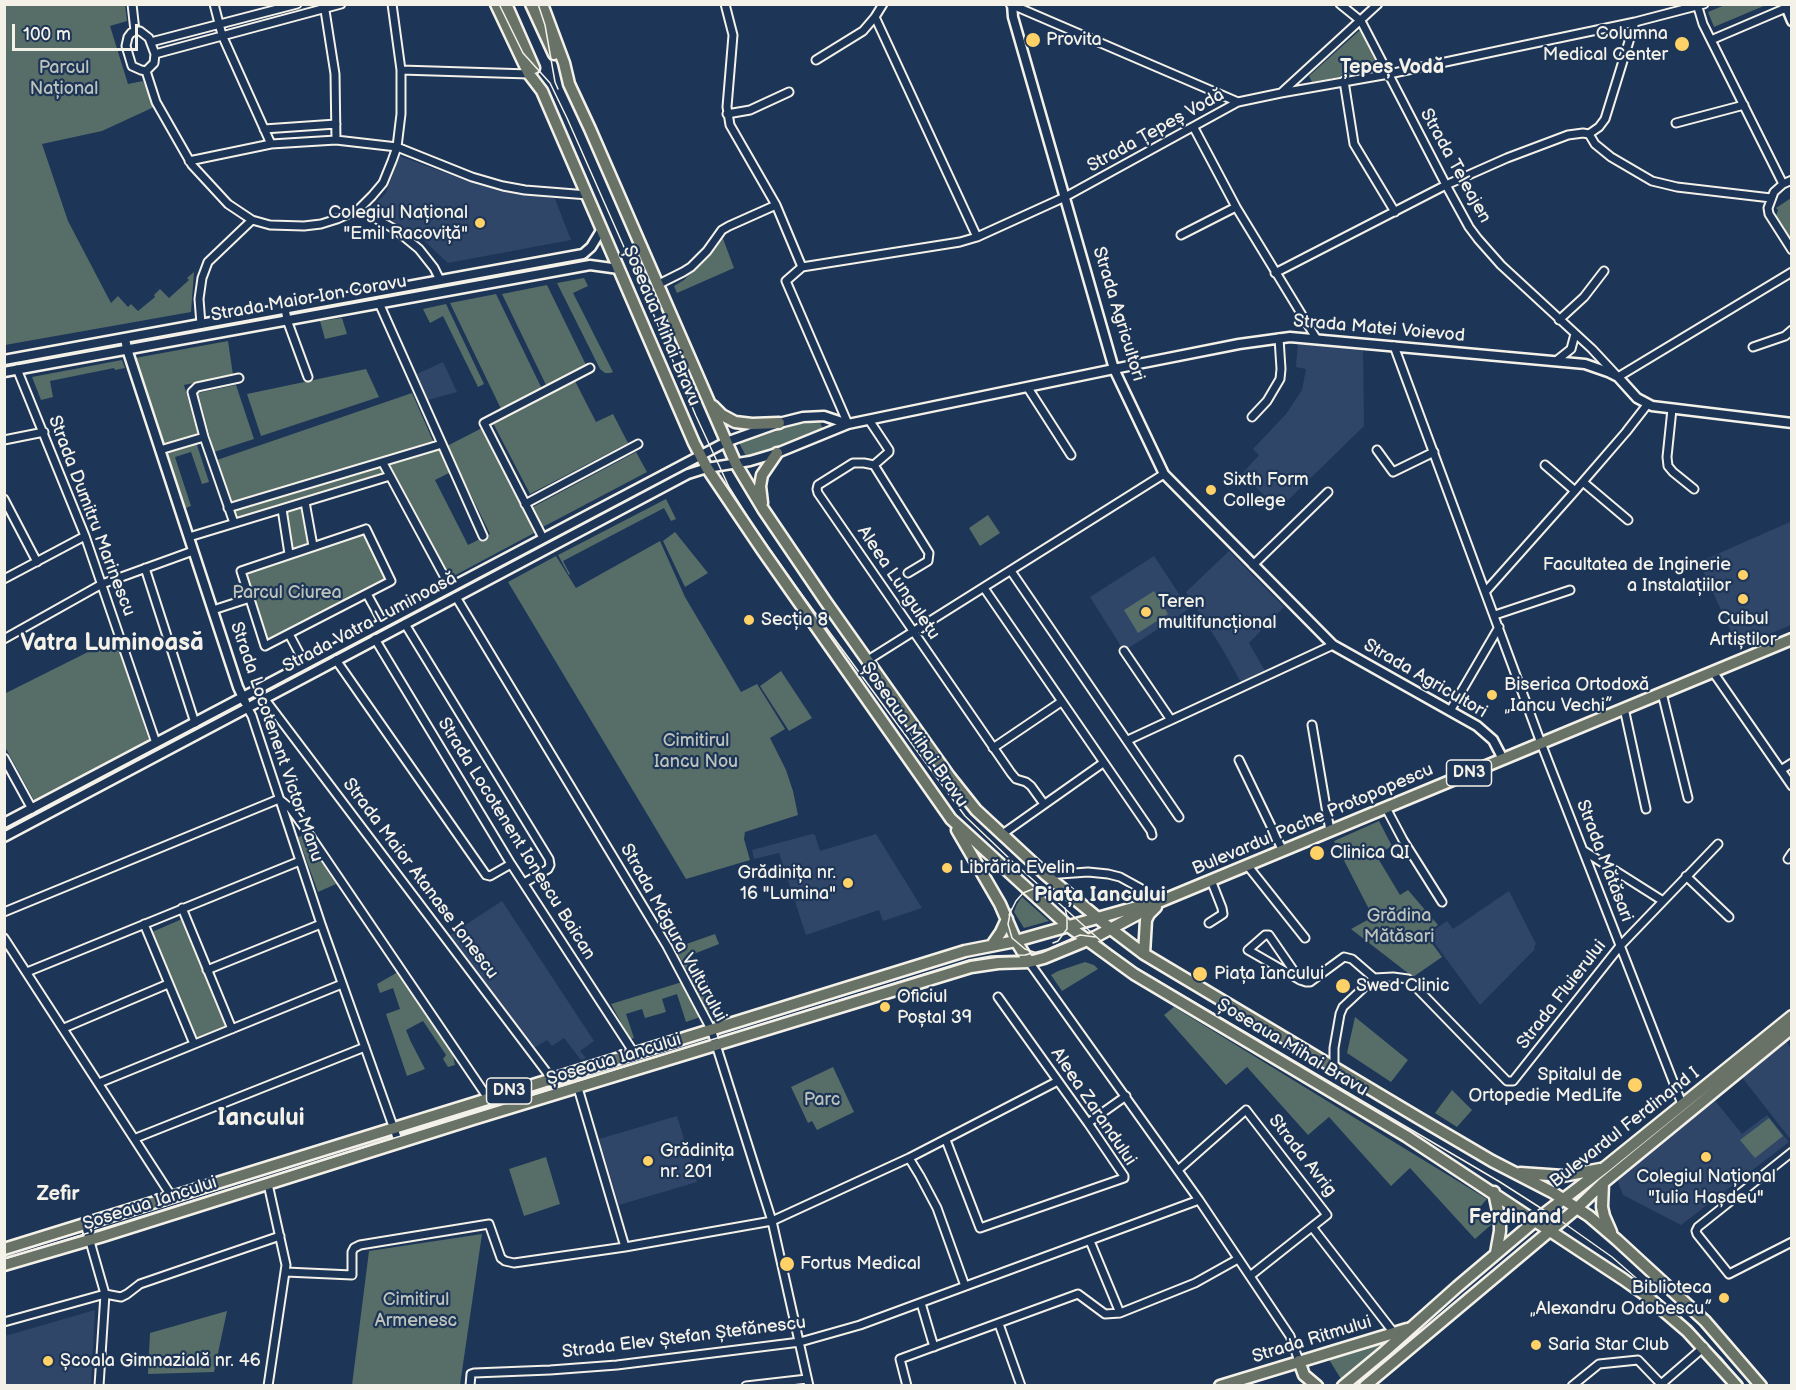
<!DOCTYPE html>
<meta charset="utf-8">
<style>
body{margin:0}
#map{position:relative;width:1796px;height:1390px;overflow:hidden;background:#1d3557;font-family:"Balsamiq Sans",sans-serif}
canvas{display:block}
.frame{position:absolute;inset:0;border:6px solid #f4f1e8;pointer-events:none}
.scale{position:absolute;left:12px;top:24px;width:126px;height:27px;box-sizing:border-box;border:3px solid #f4f1e8;border-top:0;padding-left:8px;font-size:18px;line-height:21px;white-space:nowrap;color:#f4f1e8;-webkit-text-stroke:4px #1d3557;paint-order:stroke}
</style>
<div id="map">
<canvas width="1796" height="1390"></canvas>
<div class="frame"></div>
<div class="scale">100 m</div>
</div>
<script>
const g = document.querySelector('canvas').getContext('2d');
g.lineJoin = 'round';
function paint(path, color) {
  g.fillStyle = color;
  g.fill(path, 'evenodd');
}
function shape(rows) {
  const path = new Path2D();
  for (const r of rows) {
    path.moveTo(r[0], r[1]);
    for (let i = 2; i < r.length; i += 2) path.lineTo(r[i], r[i + 1]);
  }
  return path;
}
function stroke(path, color, width, dash) {
  g.strokeStyle = color;
  g.lineWidth = width;
  g.lineCap = dash ? 'butt' : 'round';
  g.setLineDash(dash || []);
  g.stroke(path);
}
function write(font, color, halo, rows, align = 'center') {
  g.font = font + ' "Balsamiq Sans",sans-serif';
  g.lineWidth = 4.5;
  g.setLineDash([]);
  g.textBaseline = 'middle';
  g.strokeStyle = halo;
  g.fillStyle = color;
  for (const [text, x, y, turn = 0] of rows) {
    g.save();
    g.translate(x, y);
    g.rotate((+turn || 0) * Math.PI / 180);
    g.textAlign = isNaN(turn) ? turn : align;
    if (halo) g.strokeText(text, 0, 0);
    g.fillText(text, 0, 0);
    g.restore();
  }
}
paint(shape([
 [399,156,482,186,555,199,571,240,448,263,421,238,371,208,386,193],
 [1298,341,1363,345,1364,426,1279,509,1242,474,1259,455,1253,449,1286,414,1302,390,1306,369,1296,367],
 [443,362,457,392,428,400,417,374],
 [1790,522,1792,523,1791,625,1738,647,1699,562],
 [1229,551,1284,607,1249,643,1266,673,1242,684,1220,645,1186,592],
 [1154,556,1189,609,1124,651,1090,597],
 [812,834,815,835,820,851,876,834,922,908,883,921,879,910,806,935,779,853,754,859,752,850],
 [1509,891,1536,944,1534,947,1535,949,1480,1005,1428,934,1447,921,1453,929],
 [502,901,594,1041,580,1051,586,1058,581,1060,564,1038,552,1046,547,1040,534,1048,450,935],
 [1785,1040,1791,1049,1791,1140,1741,1076],
 [1712,1097,1742,1134,1767,1115,1789,1142,1681,1225,1623,1195,1618,1182,1620,1176],
 [677,1116,697,1182,619,1205,599,1139],
 [95,1310,91,1385,5,1385,5,1336]
]), '#304668');
paint(shape([
 [5,4,125,5,127,21,110,26,128,84,143,81,154,107,102,131,42,144,68,221,111,303,118,296,128,307,131,304,138,311,155,297,154,295,160,289,169,298,189,280,187,278,194,272,191,312,5,345],
 [1725,5,1725,4,1766,5,1714,27,1708,12],
 [1360,30,1380,70,1312,82,1309,76],
 [1791,198,1791,244,1775,219,1778,210,1776,208],
 [722,236,734,268,677,293,674,286,684,280,706,258],
 [563,261,563,267,458,286,457,280],
 [584,278,588,286,573,293,613,372,610,373,605,373,600,369,557,283],
 [547,285,587,367,547,387,502,294],
 [496,294,542,389,502,411,450,303],
 [446,304,484,384,478,387,443,316,430,323,423,309],
 [274,314,275,319,135,345,134,343,134,338],
 [342,318,347,334,325,339,320,321],
 [228,341,233,375,184,385,198,435,164,446,135,358],
 [122,360,125,368,115,370,114,368,50,381,53,397,41,400,32,377],
 [366,369,379,397,261,436,247,394],
 [575,381,596,422,613,414,628,443,530,494,493,423],
 [236,385,254,439,214,452,198,393],
 [412,393,434,443,232,503,217,460],
 [820,422,824,432,748,460,737,439,778,426],
 [482,428,536,532,450,578,390,465,440,449,451,472,435,480,468,545,490,534,447,446],
 [196,442,209,482,202,484,191,452,175,457,191,506,183,509,165,452],
 [636,452,647,472,541,528,531,508],
 [382,466,387,475,235,521,232,510],
 [666,499,676,519,671,521,664,508,563,561,570,574,569,575,558,555],
 [304,504,311,548,365,531,388,580,267,642,244,572,290,555,284,510],
 [988,515,1000,533,980,546,969,528],
 [675,532,708,573,685,587,663,541],
 [660,541,685,597,741,692,757,684,785,729,770,738,786,770,793,791,798,815,745,832,744,839,750,860,686,879,508,582,556,556,576,588],
 [1154,591,1168,614,1138,633,1124,610],
 [116,638,149,741,35,802,5,747,4,694],
 [781,671,812,718,789,731,760,686],
 [1379,821,1392,846,1376,855,1400,895,1408,890,1438,925,1425,934,1442,957,1413,977,1351,929,1373,917,1334,841],
 [304,835,336,884,318,892,298,837],
 [1022,897,1049,921,1024,928,1014,912,1017,904],
 [182,919,226,1027,197,1039,152,932],
 [715,934,719,944,691,955,701,979,706,977,718,1008,708,1012,675,948],
 [1085,962,1094,965,1098,969,1062,991,1051,975,1058,971],
 [398,972,452,1050,455,1065,448,1067,443,1059,446,1055,423,1021,406,1030,411,1042,425,1069,407,1076,386,1014,400,1009,393,988,380,993,377,984],
 [682,982,700,1017,686,1022,677,994,662,999,666,1012,645,1018,642,1009,626,1014,634,1038,630,1039,611,1004],
 [1174,1007,1487,1199,1474,1214,1483,1224,1488,1219,1492,1224,1475,1239,1410,1168,1391,1186,1329,1117,1308,1135,1247,1067,1226,1085,1164,1015],
 [1355,1017,1408,1060,1391,1082,1347,1053],
 [833,1067,854,1112,817,1130,812,1121,808,1123,791,1087],
 [1452,1090,1472,1110,1457,1127,1435,1113],
 [1769,1118,1783,1136,1755,1158,1740,1140],
 [546,1157,560,1204,524,1216,509,1169],
 [482,1234,460,1385,352,1385,369,1251],
 [227,1311,214,1372,148,1374,150,1333],
 [1386,1341,1341,1379,1328,1358]
]), '#576d68');
const minor = shape([
 [132,4,135,31],
 [214,4,222,35,271,144],
 [324,4,335,74,336,140],
 [725,4,733,35,727,107,730,125,776,205,802,267],
 [1010,4,1238,102],
 [1340,4,1361,21,1446,185,1469,227,1478,239,1501,265,1592,349,1618,377,1792,272],
 [1697,4,1703,24,1783,184],
 [875,17,977,237],
 [135,31,131,33,128,37,126,46,132,66,141,70,146,71],
 [135,31,140,31,149,38,155,54,154,63,146,71],
 [1711,40,1786,8],
 [151,42,297,4],
 [155,54,341,4],
 [816,60,863,31,875,17,883,4],
 [401,70,529,74],
 [146,71,156,102,192,165,228,204,252,220,270,225,304,226,321,224,337,219,359,209,372,196,383,183,392,161,397,147,401,114,401,70,392,4],
 [1344,81,1354,144,1395,212],
 [1281,93,1378,4],
 [727,114,750,110,789,92],
 [1676,123,1744,105],
 [1194,128,1236,207,1316,338],
 [264,129,336,124],
 [1589,134,1595,144,1611,157,1652,181,1677,187,1771,198],
 [1589,134,1599,127,1605,119,1635,22],
 [189,161,271,144,336,140,397,147,472,177,503,186,525,190,588,195],
 [1792,180,1783,184,1774,192,1768,208,1769,214,1792,250],
 [359,209,396,230,419,249,434,268,440,280],
 [1181,235,1236,207],
 [1275,273,1446,185,1507,158,1568,135,1583,133,1589,134],
 [657,285,683,272,691,267,707,251,722,230,729,226,776,205],
 [379,303,483,536],
 [285,308,287,320,308,377],
 [1559,320,1584,297,1604,271],
 [201,324,199,299,202,278,208,262,252,220],
 [1394,346,1541,743,1682,1104],
 [1753,347,1785,336,1792,330],
 [1556,361,1571,349,1575,334],
 [17,369,85,536,156,743],
 [1028,388,1071,455],
 [1672,409,1667,457,1668,466,1673,472,1694,489],
 [1252,417,1267,401,1280,379,1281,369,1279,338],
 [869,420,889,450,889,452,874,465,864,463,853,463,818,485,817,489,818,493,1011,773,1016,779,1026,782,1031,786,1044,804],
 [848,424,786,281,802,267,960,242,977,237,1065,197,1238,102,1281,93,1389,74,1516,47,1635,22,1704,4],
 [4,440,44,432],
 [160,450,204,437],
 [1377,450,1393,472,1434,452],
 [383,463,450,587],
 [874,465,929,553,928,561,908,573],
 [1545,465,1575,491],
 [1583,482,1628,520],
 [4,499,37,562],
 [305,502,313,546],
 [525,504,638,444],
 [228,508,442,444],
 [282,509,289,554],
 [234,523,204,437,192,392,197,387,239,378],
 [366,529,391,581,265,646,241,571,366,529],
 [189,537,390,476],
 [543,538,484,423,590,368],
 [1253,565,1328,492],
 [145,568,195,723],
 [1011,571,1179,817],
 [4,579,85,536],
 [984,588,1151,831,1152,835],
 [1486,591,1575,491,1626,432,1647,405],
 [367,594,383,623],
 [456,597,667,946,711,1029,772,1221,809,1386],
 [213,610,250,598],
 [1495,615,1570,590],
 [405,624,549,859,550,865,548,869,524,883],
 [289,634,305,664],
 [4,639,102,584,193,551],
 [375,639,511,864,634,1053],
 [1124,651,1171,720],
 [336,660,486,875,490,876,511,864],
 [868,660,1164,474],
 [1713,672,1792,786],
 [1662,693,1688,798],
 [264,698,551,1078],
 [247,707,252,716,321,924,399,1143],
 [1624,708,1646,809],
 [1450,711,1499,627],
 [1312,725,1330,831],
 [1128,740,1333,645],
 [993,748,1061,702],
 [4,758,32,809],
 [1239,760,1283,851],
 [1781,770,1792,763],
 [1386,808,1403,840,1442,902],
 [1001,835,1103,763],
 [1584,851,1663,901],
 [1788,859,1792,853],
 [1247,865,1305,938],
 [1046,875,1088,872,1108,874,1120,877,1140,888,1154,904],
 [1686,876,1729,917],
 [182,908,232,1029],
 [4,912,279,799,290,808,309,834,488,1098],
 [1209,923,1223,914,1222,908,1211,880],
 [144,924,194,1044],
 [4,938,172,1197],
 [1029,962,1199,1200,1290,1336,1299,1361],
 [207,970,321,924],
 [27,972,300,861],
 [1300,980,1269,935,1265,935,1248,950,1300,980,1306,982,1310,982,1344,957,1352,959,1374,978,1393,977,1408,979,1507,1081,1513,1081,1620,946,1718,844],
 [64,1028,168,984],
 [1334,1066,1334,1048,1340,1014,1343,1007,1374,978],
 [99,1083,342,984],
 [578,1088,625,1247],
 [1088,1123,1126,1096],
 [136,1138,365,1047],
 [946,1140,980,1228,1124,1178,1124,1176,1088,1123,998,997],
 [1792,1152,1698,1227,1696,1231,1697,1234,1729,1274,1792,1242],
 [909,1158,920,1176,937,1208,965,1286],
 [1178,1170,1246,1110,1327,1215,1250,1276],
 [268,1184,286,1265,268,1386],
 [85,1224,105,1294,99,1386],
 [1312,1227,1394,1333],
 [1090,1241,1120,1313],
 [286,1272,352,1275,352,1252,354,1248,360,1245,489,1224,501,1258,505,1261,514,1263,625,1247,772,1221,909,1158,1058,1081],
 [921,1303,934,1347],
 [4,1322,105,1294,121,1297,127,1294,140,1284,280,1236],
 [999,1324,1021,1386],
 [470,1386,471,1374,474,1373,550,1370,617,1365,800,1342,860,1325,1199,1200],
 [746,1386,807,1379],
 [907,1386,900,1359,1078,1294,1105,1314,1120,1313,1195,1283,1238,1259],
 [1572,1386,1599,1364,1638,1360,1661,1384],
 [1659,1386,1704,1347]
]);
const tertiary = shape([
 [1012,4,1013,17,1114,369,1164,474,1333,645,1477,726,1493,740,1503,759],
 [1785,4,1792,21],
 [125,338,127,349,238,687,245,702],
 [4,360,583,254,591,247,602,229],
 [4,372,590,265,619,269],
 [4,823,726,442,779,423,803,417,824,416,848,424],
 [4,837,688,474,707,468,750,461,777,453,848,424,1143,363,1239,344,1290,337,1585,364,1608,372,1618,377,1637,398,1652,406,1792,423]
]);
const primary = shape([
 [496,4,529,74,542,91,694,443,707,468,763,551,951,819,1068,926,1134,974,1406,1136,1623,1279,1644,1294,1687,1331,1737,1386],
 [506,4,534,68],
 [531,4,554,54],
 [542,4,564,63,569,84,590,129,736,464,763,509,826,602,949,776,976,810,1046,875,1111,929,1144,954,1417,1117,1492,1161,1552,1192,1589,1216,1617,1240,1705,1321,1761,1386],
 [713,406,722,415,735,422,752,424,779,423],
 [762,503,760,486,762,475,777,453],
 [957,830,1000,904,1016,941,1029,962],
 [992,945,1001,932,1007,919],
 [1144,954,1146,920,1149,914,1156,907],
 [1520,1173,1563,1176,1600,1169],
 [1603,1183,1602,1207,1604,1216,1611,1232],
 [1494,1192,1500,1221,1500,1231,1496,1253],
 [4,1249,965,951,1016,941,1133,908,1147,907],
 [4,1265,103,1236,473,1119,971,967,998,963,1029,962,1044,958,1095,937,1138,914,1147,907,1166,899,1792,639],
 [1299,1361,1304,1375,1317,1386],
 [1220,1386,1407,1329],
 [1343,1386,1384,1352,1457,1287,1535,1221,1604,1168,1792,1016],
 [1365,1386,1577,1208,1603,1183,1792,1028]
]);
stroke(minor, '#f4f1e8', 11);
stroke(tertiary, '#f4f1e8', 13);
stroke(primary, '#f4f1e8', 15);
stroke(minor, '#1d3557', 7);
stroke(tertiary, '#1d3557', 8);
stroke(primary, '#697266', 10);
stroke(shape([
 [499,4,523,53,550,83,567,118,650,306,696,416,729,487,754,527,797,588,965,816,1012,861,1112,951,1138,969,1500,1182,1561,1221,1612,1257,1682,1318,1722,1359,1744,1386],
 [538,4,545,25,555,82,558,89],
 [1011,909,1008,924,1012,938,1025,949,1037,953],
 [1009,915,1016,901,1023,893,1033,889,1047,890],
 [1053,943,1058,941,1067,929,1067,917,1065,908],
 [4,1259,969,960,991,956,1025,955,1048,949,1080,935,1095,937]
]), '#f4f1e8', 1.5);
for (const [x, y, r, color] of [
 [1033,40,8,"#ffd166"],
 [1682,44,8,"#ffd166"],
 [480,223,6,"#ffd166"],
 [1211,490,6,"#ffd166"],
 [1743,575,6,"#ffd166"],
 [1743,599,6,"#ffd166"],
 [1146,612,6,"#ffd166"],
 [749,620,6,"#ffd166"],
 [1492,695,6,"#ffd166"],
 [1317,853,8,"#ffd166"],
 [947,868,6,"#ffd166"],
 [848,883,6,"#ffd166"],
 [1200,974,8,"#ffd166"],
 [1343,986,8,"#ffd166"],
 [885,1007,6,"#ffd166"],
 [1635,1085,8,"#ffd166"],
 [1706,1157,6,"#ffd166"],
 [648,1161,6,"#ffd166"],
 [787,1264,8,"#ffd166"],
 [1724,1298,6,"#ffd166"],
 [1536,1345,6,"#ffd166"],
 [48,1361,6,"#ffd166"]
]) {
  const dot = new Path2D();
  dot.arc(x, y, r, 0, 2 * Math.PI);
  g.fillStyle = color;
  g.fill(dot);
  stroke(dot, '#1d3557', 2);
}
for (const [x, y, w] of [
 [1469,773,45],
 [509,1091,45]
]) {
  const box = new Path2D();
  box.roundRect(x - w / 2, y - 13, w, 26, 4.5);
  g.fillStyle = '#1d3557';
  g.fill(box);
  stroke(box, '#f4f1e8', 1.5);
}
write('bold 16px', '#f4f1e8', null, [
 ["DN3",1469,773],
 ["DN3",509,1091]
]);
write('18px', '#f4f1e8', '#1d3557', [
 ["Columna",1668,34,"right"],
 ["Medical Center",1668,55,"right"],
 ["Provita",1046,40],
 ["Colegiul Național",468,213,"right"],
 ["\"Emil Racoviță\"",468,234,"right"],
 ["Sixth Form",1223,480],
 ["College",1223,501],
 ["Facultatea de Inginerie",1731,565,"right"],
 ["a Instalațiilor",1731,586,"right"],
 ["Teren",1158,602],
 ["multifuncțional",1158,623],
 ["Cuibul",1743,619,"center"],
 ["Artiștilor",1743,640,"center"],
 ["Secția 8",761,620],
 ["Biserica Ortodoxă",1504,685],
 ["„Iancu Vechi”",1504,706],
 ["Clinica QI",1330,853],
 ["Librăria Evelin",959,868],
 ["Grădinița nr.",836,873,"right"],
 ["16 \"Lumina\"",836,894,"right"],
 ["Piața Iancului",1214,974],
 ["Swed Clinic",1356,986],
 ["Oficiul",897,997],
 ["Poștal 39",897,1018],
 ["Spitalul de",1622,1075,"right"],
 ["Ortopedie MedLife",1622,1096,"right"],
 ["Grădinița",660,1151],
 ["nr. 201",660,1172],
 ["Colegiul Național",1706,1177,"center"],
 ["\"Iulia Hașdeu\"",1706,1198,"center"],
 ["Fortus Medical",800,1264],
 ["Biblioteca",1712,1288,"right"],
 ["„Alexandru Odobescu”",1712,1309,"right"],
 ["Saria Star Club",1548,1345],
 ["Școala Gimnazială nr. 46",60,1361]
], 'left');
write('18px', '#bdc3bb', '#1d3557', [
 ["Parcul",64,68],
 ["Național",64,89],
 ["Parcul Ciurea",287,593],
 ["Cimitirul",696,741],
 ["Iancu Nou",696,762],
 ["Grădina",1399,916],
 ["Mătăsari",1399,937],
 ["Parc",822,1100],
 ["Cimitirul",416,1300],
 ["Armenesc",416,1321]
]);
write('18px', '#f4f1e8', '#1d3557', [
 ["Strada Țepeș Vodă",1156,131,-29],
 ["Strada Teleajen",1455,166,61],
 ["Strada Maior Ion Coravu",309,299,-10],
 ["Strada Agricultori",1118,314,73],
 ["Șoseaua Mihai Bravu",661,326,67],
 ["Strada Matei Voievod",1379,329,5],
 ["Strada Dumitru Marinescu",91,516,69],
 ["Aleea Lungulețu",898,583,56],
 ["Strada Vatra Luminoasă",370,623,-28],
 ["Strada Agricultori",1425,679,30],
 ["Șoseaua Mihai Bravu",914,735,55],
 ["Strada Locotenent Victor Manu",276,742,71],
 ["Bulevardul Pache Protopopescu",1313,820,-23],
 ["Strada Locotenent Ionescu Baican",516,839,58],
 ["Strada Mătăsari",1604,861,69],
 ["Strada Maior Atanase Ionescu",420,879,53],
 ["Strada Măgura Vulturului",673,933,61],
 ["Strada Fluierului",1562,995,-52],
 ["Șoseaua Mihai Bravu",1292,1048,31],
 ["Șoseaua Iancului",614,1060,-17],
 ["Aleea Zarandului",1093,1107,56],
 ["Bulevardul Ferdinand I",1625,1128,-38],
 ["Strada Avrig",1302,1156,52],
 ["Șoseaua Iancului",150,1204,-18],
 ["Strada Elev Ștefan Ștefănescu",684,1338,-7],
 ["Strada Ritmului",1312,1340,-17]
]);
write('bold 20px', '#f4f1e8', '#1d3557', [
 ["Țepeș Vodă",1392,68],
 ["Zefir",58,1195],
 ["Ferdinand",1515,1218]
]);
write('bold 21px', '#f4f1e8', '#1d3557', [
 ["Piața Iancului",1100,896]
]);
write('bold 24px', '#f4f1e8', '#1d3557', [
 ["Vatra Luminoasă",112,644],
 ["Iancului",261,1119]
]);
</script>
